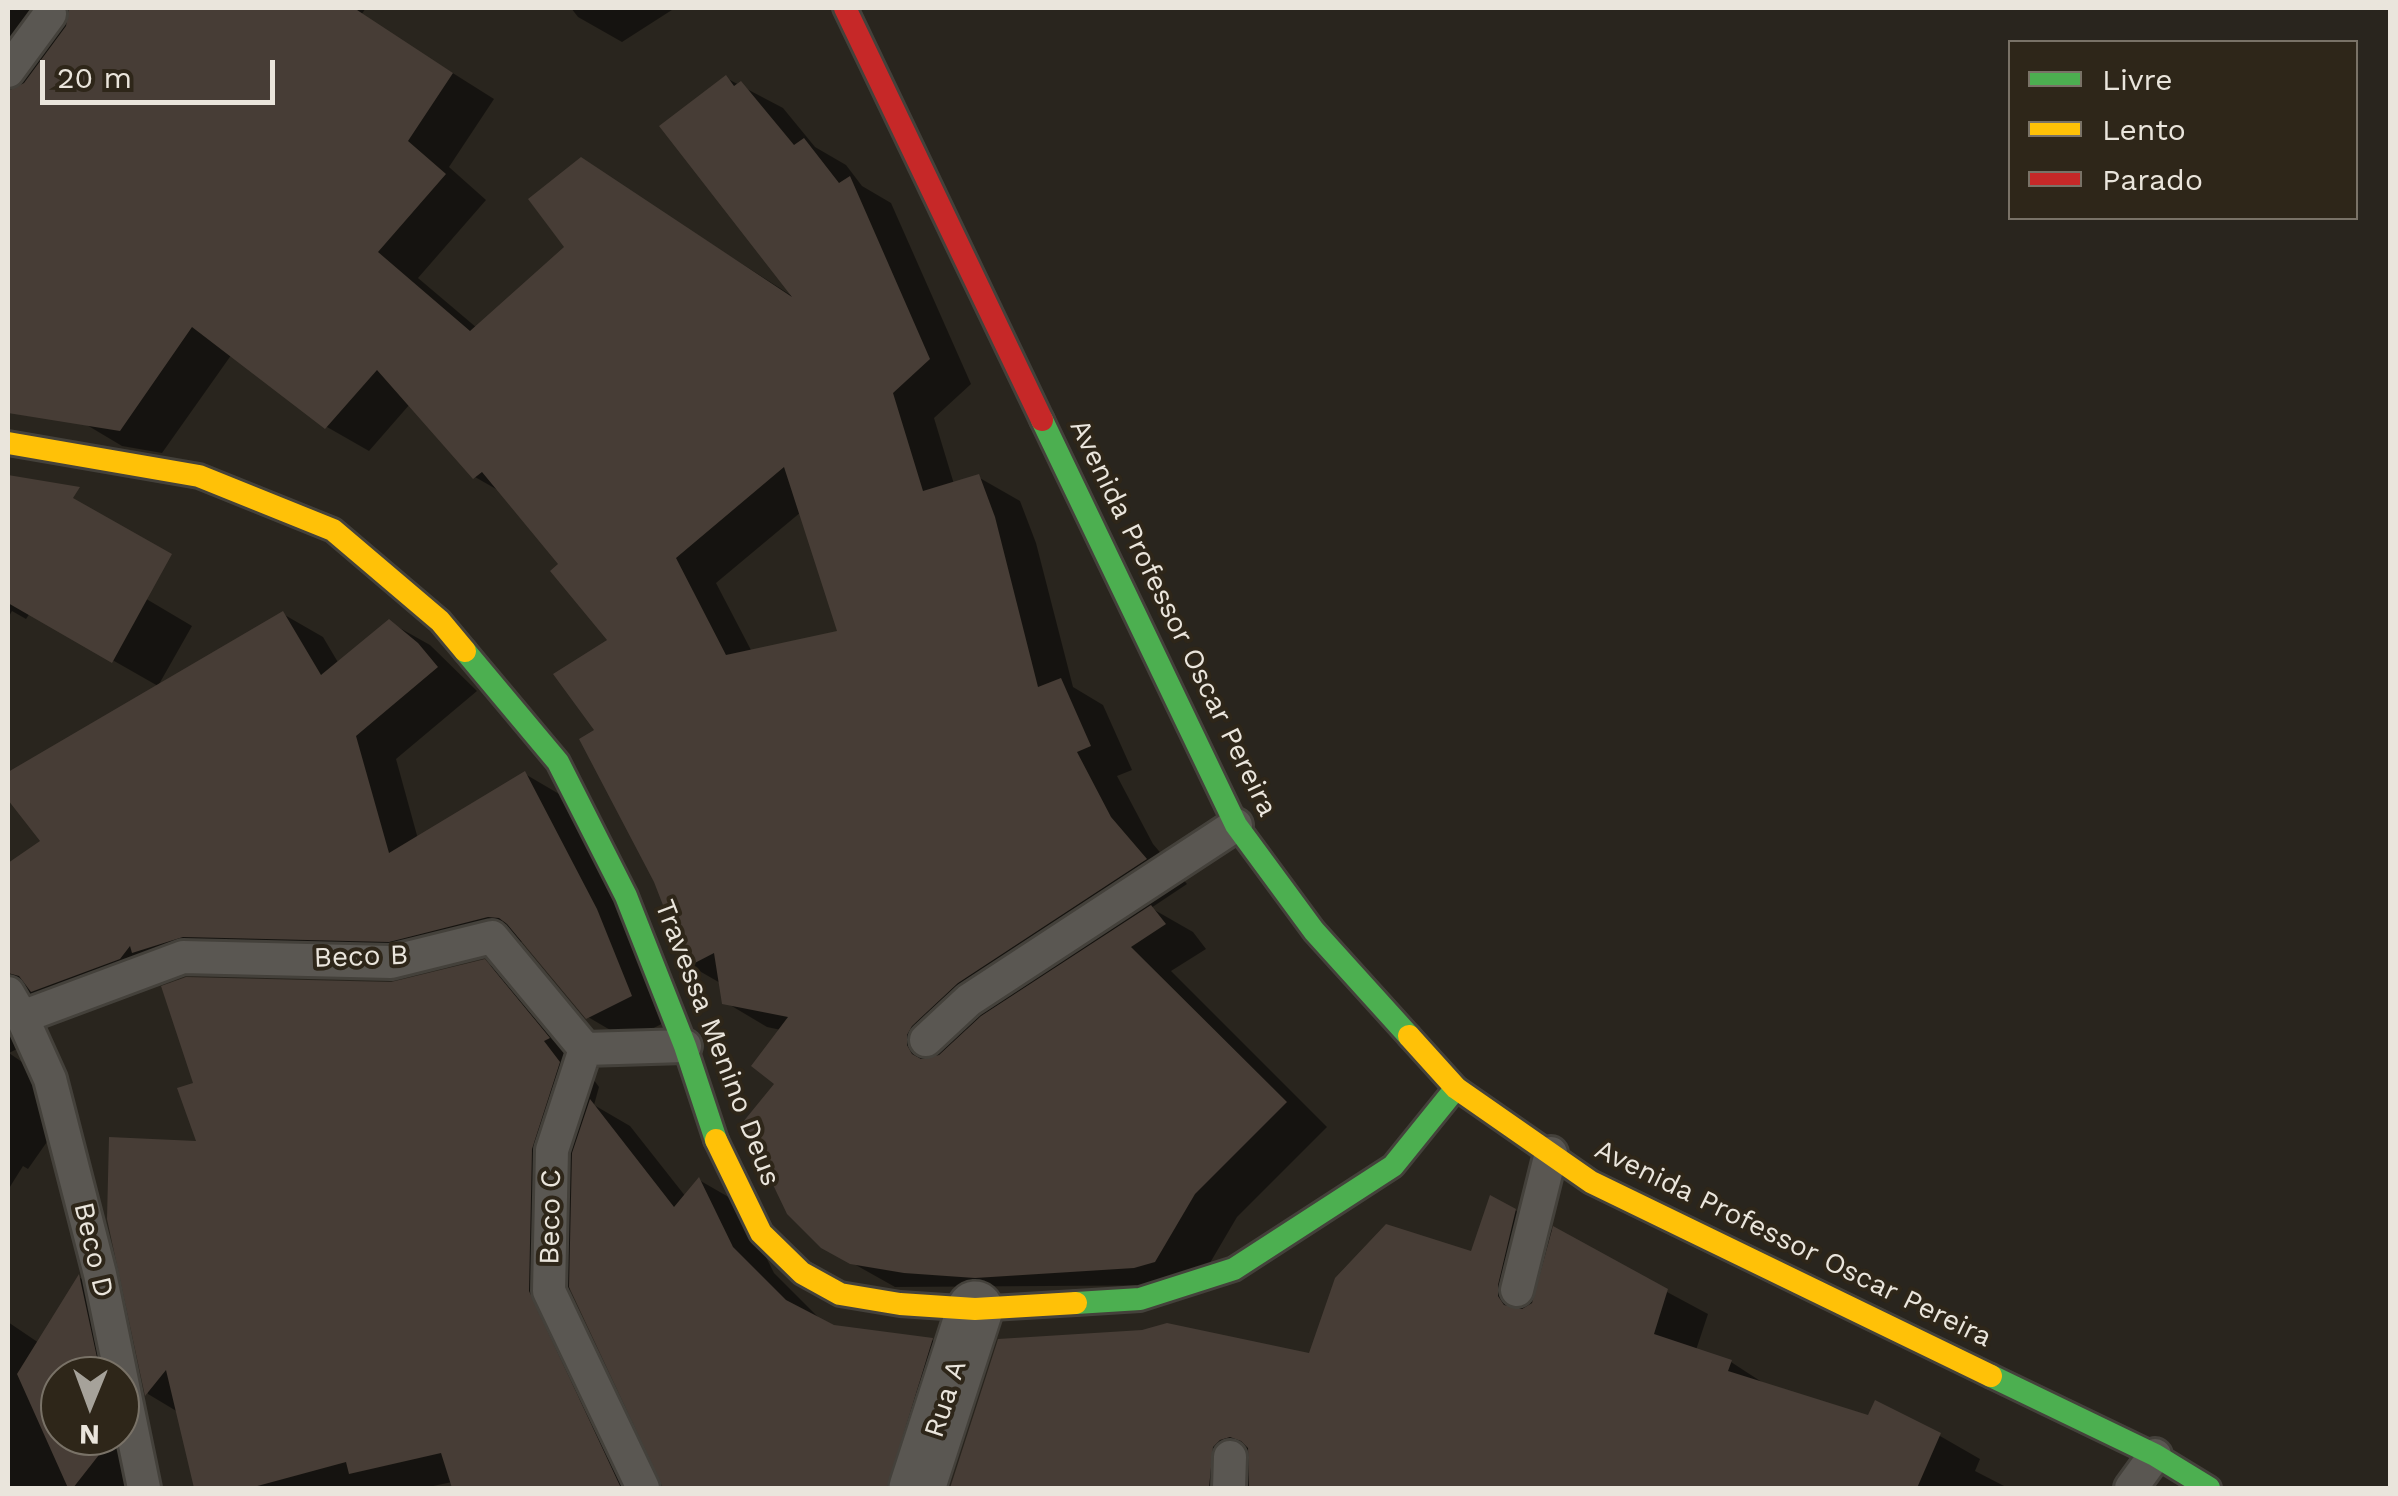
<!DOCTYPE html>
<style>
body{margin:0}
#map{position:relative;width:2398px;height:1496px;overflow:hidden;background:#29251e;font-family:"Work Sans",sans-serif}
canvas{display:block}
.frame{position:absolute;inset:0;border:10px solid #eae5dc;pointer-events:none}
.legend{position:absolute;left:2008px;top:40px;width:350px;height:180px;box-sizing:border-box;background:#2e2619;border:2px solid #797267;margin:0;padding:12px 18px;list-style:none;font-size:30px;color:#eae5dc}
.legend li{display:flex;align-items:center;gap:20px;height:50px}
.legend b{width:50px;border:2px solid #797267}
.north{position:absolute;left:40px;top:1356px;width:100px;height:100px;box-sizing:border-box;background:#2e2619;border:2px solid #797267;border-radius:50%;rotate:181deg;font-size:28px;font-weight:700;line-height:40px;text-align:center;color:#eae5dc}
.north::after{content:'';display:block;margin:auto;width:35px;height:45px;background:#a6a29a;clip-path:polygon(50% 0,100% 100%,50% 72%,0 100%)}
.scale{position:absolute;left:40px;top:60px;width:235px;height:45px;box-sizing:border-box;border:5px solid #eae5dc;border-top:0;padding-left:12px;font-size:30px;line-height:35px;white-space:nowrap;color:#eae5dc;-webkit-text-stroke:8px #2e2619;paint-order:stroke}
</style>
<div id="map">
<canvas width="2398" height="1496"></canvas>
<div class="frame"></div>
<ul class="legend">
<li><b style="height:12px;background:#4caf50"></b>Livre</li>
<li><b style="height:12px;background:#ffc107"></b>Lento</li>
<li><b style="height:12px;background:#c62828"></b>Parado</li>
</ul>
<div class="north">N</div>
<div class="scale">20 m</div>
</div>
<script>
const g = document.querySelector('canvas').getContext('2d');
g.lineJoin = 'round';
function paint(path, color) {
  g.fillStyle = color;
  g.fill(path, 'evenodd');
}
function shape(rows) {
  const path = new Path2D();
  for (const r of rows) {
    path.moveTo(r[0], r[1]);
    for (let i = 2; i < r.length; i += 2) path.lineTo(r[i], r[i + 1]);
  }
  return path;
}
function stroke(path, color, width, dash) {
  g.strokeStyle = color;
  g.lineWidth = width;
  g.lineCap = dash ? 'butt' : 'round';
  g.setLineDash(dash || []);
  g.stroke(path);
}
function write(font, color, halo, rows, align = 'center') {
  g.font = font + ' "Work Sans",sans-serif';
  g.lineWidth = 8;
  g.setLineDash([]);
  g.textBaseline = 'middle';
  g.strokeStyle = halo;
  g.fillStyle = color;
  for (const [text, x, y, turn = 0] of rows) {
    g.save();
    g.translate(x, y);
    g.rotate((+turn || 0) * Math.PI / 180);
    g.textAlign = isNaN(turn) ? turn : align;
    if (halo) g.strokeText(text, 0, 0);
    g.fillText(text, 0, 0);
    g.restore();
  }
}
paint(shape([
 [8,8,366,8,319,74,386,31,494,99,449,167,486,200,418,278,477,328,568,247,581,160,795,298,726,78,783,108,815,147,846,165,862,186,891,203,971,384,934,418,954,484,978,477,1020,501,1036,543,1073,687,1103,705,1132,770,1117,776,1153,844,1187,884,1151,908,1193,932,1206,949,1171,971,1327,1127,1237,1217,1197,1285,895,1287,822,1246,778,1084,781,1030,767,1027,725,1002,722,984,689,965,598,731,611,640,562,565,503,493,475,477,410,404,369,451,327,427,232,354,162,453,122,446,8,378],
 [801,512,840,633,752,652,716,583],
 [571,8,675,8,622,42,578,17],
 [8,517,192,626,158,686,283,614,323,637,339,664,389,622,430,645,477,691,396,759,418,839,525,774,566,798,671,1019,629,1041,588,1017,525,941,431,964,225,959,44,997,37,1039,9,1053,61,1089,70,1109,28,1169,23,1166,8,1190,8,874,26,861,44,841,8,796,8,774,158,686,30,613,26,619,12,611,8,618],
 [484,962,525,986,599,1087,594,1105,630,1126,686,1197,699,1180,739,1203,774,1273,822,1321,834,1327,932,1340,972,1363,932,1488,663,1488,664,1480,570,1282,569,1316,649,1488,455,1488,452,1482,424,1488,196,1488,178,1412,148,1394,109,1219,391,984],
 [1492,1198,1708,1314,1696,1350,1731,1362,1771,1388,1940,1436,1980,1459,1975,1471,2008,1488,952,1488,1000,1341,1311,1356,1473,1255],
 [80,1278,120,1301,132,1488,8,1488,8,1322,39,1343],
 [60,1376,120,1376,120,1436,60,1436]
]), '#0007');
paint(shape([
 [69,8,354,8,453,73,408,141,446,174,378,252,470,331,564,247,528,199,581,157,792,297,659,126,726,75,734,86,741,81,794,145,804,138,839,183,850,176,930,359,893,393,923,491,979,474,995,517,1038,687,1061,678,1091,746,1077,752,1111,817,1147,859,958,983,912,1026,907,1035,907,1045,912,1054,921,1059,939,1055,981,1016,1151,905,1166,924,1131,947,1287,1102,1195,1194,1155,1262,1134,1268,975,1278,904,1273,850,1264,821,1248,787,1214,743,1122,774,1084,751,1066,788,1017,722,1004,714,953,687,967,654,882,579,739,594,730,553,674,607,640,550,571,558,564,482,472,473,479,377,370,325,429,192,327,120,431,8,413,8,91,24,83,66,26],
 [784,467,837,631,726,655,676,558],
 [8,475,80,487,73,498,172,554,112,663,8,603],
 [283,611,321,675,389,619,418,643,438,667,356,736,389,853,525,771,597,909,632,996,586,1019,507,924,499,918,488,917,389,942,183,937,132,953,130,946,120,959,31,992,19,976,8,973,8,863,40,841,8,800,8,772],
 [485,959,550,1038,544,1041,560,1062,532,1149,529,1291,621,1488,452,1488,441,1453,349,1474,346,1462,250,1488,194,1488,166,1370,145,1396,107,1219,109,1137,196,1141,177,1088,193,1083,161,986,186,977,391,982],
 [590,1099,674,1207,699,1177,733,1247,786,1300,834,1325,933,1338,887,1488,663,1488,569,1287,572,1153],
 [1490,1195,1516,1209,1498,1285,1498,1296,1504,1305,1522,1309,1532,1303,1553,1226,1668,1289,1654,1334,1732,1360,1728,1371,1868,1415,1875,1400,1941,1433,1917,1488,1249,1488,1248,1448,1241,1441,1230,1437,1220,1440,1213,1447,1209,1488,950,1488,998,1339,1142,1330,1167,1323,1309,1353,1335,1278,1386,1224,1471,1251],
 [79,1274,101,1376,60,1376,60,1436,113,1437,73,1488,68,1488,17,1374]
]), '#473d36');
const lane = shape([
 [8,71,50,14],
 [8,993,22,1017,183,957,391,962,492,937,585,1049,685,1046],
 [22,1017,50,1079,100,1274,144,1488],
 [926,1040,969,1000,1236,825],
 [585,1049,552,1150,549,1291,643,1488],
 [1517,1290,1551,1153],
 [1229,1488,1230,1457],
 [2131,1488,2155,1455]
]);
const street = shape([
 [917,1488,975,1309]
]);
const fast = shape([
 [1042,420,1236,825,1314,931,1409,1036],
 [465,651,558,762,626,896,685,1046,716,1140],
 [1076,1303,1140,1299,1234,1269,1393,1166,1456,1088],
 [1991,1376,2155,1455,2209,1488]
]);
const slow = shape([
 [8,443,199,476,333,530,440,621,465,651],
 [1409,1036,1456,1088,1591,1182,1991,1376],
 [716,1140,761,1233,802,1273,840,1294,900,1304,975,1309,1076,1303]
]);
const jam = shape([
 [845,8,1042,420]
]);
stroke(lane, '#44413b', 38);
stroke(street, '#44413b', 60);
stroke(fast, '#44413b', 28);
stroke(slow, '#44413b', 28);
stroke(jam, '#44413b', 28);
stroke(lane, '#5a5752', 32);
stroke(street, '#5a5752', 55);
stroke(fast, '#4caf50', 22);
stroke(slow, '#ffc107', 22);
stroke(jam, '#c62828', 22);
write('28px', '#eae5dc', '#2e2619', [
 ["Avenida Professor Oscar Pereira",1173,618,64],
 ["Beco B",361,957,-2],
 ["Travessa Menino Deus",717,1043,69],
 ["Beco C",551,1217,-89],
 ["Avenida Professor Oscar Pereira",1793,1244,26],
 ["Beco D",93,1250,77],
 ["Rua A",946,1399,-72]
]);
</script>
